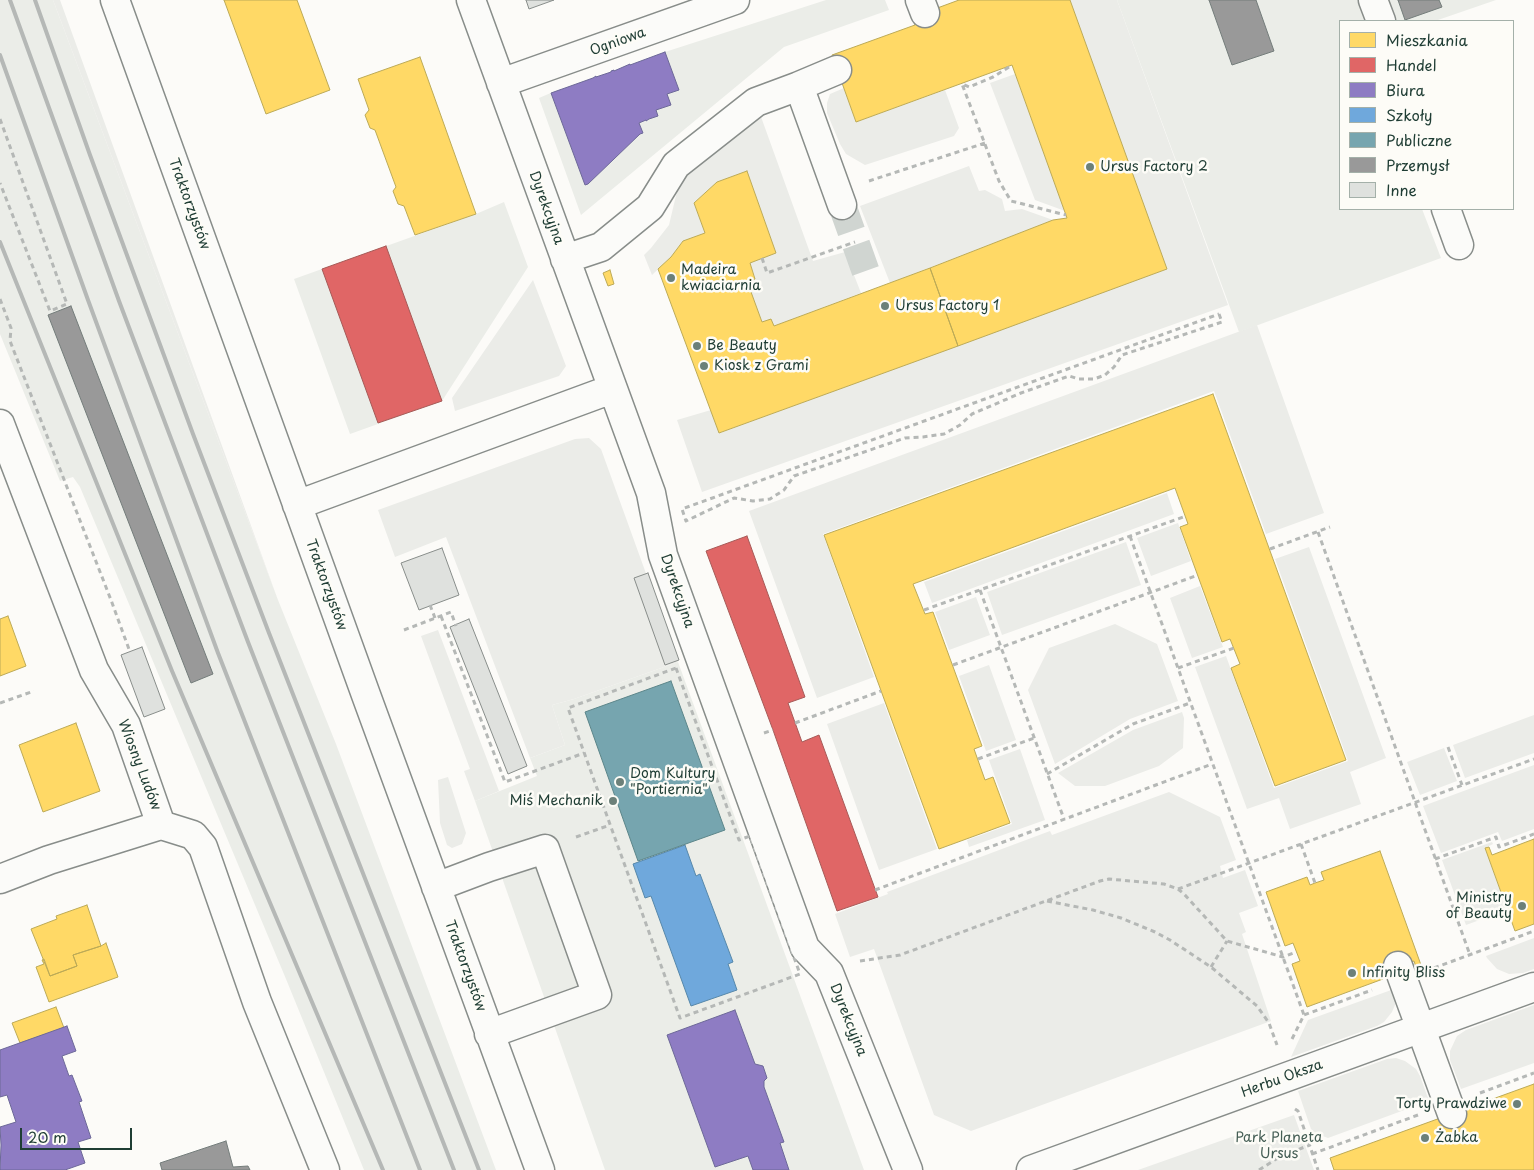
<!DOCTYPE html>
<meta charset="utf-8">
<style>
body{margin:0}
#map{position:relative;width:1534px;height:1170px;overflow:hidden;background:#fcfbf8;font-family:"Playpen Sans",sans-serif}
canvas{display:block}
.legend{position:absolute;left:1339px;top:20px;width:175px;height:190px;box-sizing:border-box;background:#fdfcf7;border:1px solid #a4b0a9;margin:0;padding:6px 9px;list-style:none;font-size:15px;color:#1f3d34}
.legend li{display:flex;align-items:center;gap:10px;height:25px}
.legend b{width:25px;border:1px solid #a4b0a9}
.scale{position:absolute;left:20px;top:1128px;width:112px;height:22px;box-sizing:border-box;border:2px solid #1f3d34;border-top:0;padding-left:6px;font-size:15px;line-height:18px;white-space:nowrap;color:#1f3d34;-webkit-text-stroke:4px #fdfcf7;paint-order:stroke}
</style>
<div id="map">
<canvas width="1534" height="1170"></canvas>
<ul class="legend">
<li><b style="height:14px;background:#ffd966"></b>Mieszkania</li>
<li><b style="height:14px;background:#e06666"></b>Handel</li>
<li><b style="height:14px;background:#8e7cc3"></b>Biura</li>
<li><b style="height:14px;background:#6fa8dc"></b>Szkoły</li>
<li><b style="height:14px;background:#76a5af"></b>Publiczne</li>
<li><b style="height:14px;background:#999"></b>Przemysł</li>
<li><b style="height:14px;background:#dfe1de"></b>Inne</li>
</ul>
<div class="scale">20 m</div>
</div>
<script>
const g = document.querySelector('canvas').getContext('2d');
g.lineJoin = 'round';
function paint(path, color) {
  g.fillStyle = color;
  g.fill(path, 'evenodd');
}
function shape(rows) {
  const path = new Path2D();
  for (const r of rows) {
    path.moveTo(r[0], r[1]);
    for (let i = 2; i < r.length; i += 2) path.lineTo(r[i], r[i + 1]);
  }
  return path;
}
function stroke(path, color, width, dash) {
  g.strokeStyle = color;
  g.lineWidth = width;
  g.lineCap = dash ? 'butt' : 'round';
  g.setLineDash(dash || []);
  g.stroke(path);
}
function write(font, color, halo, rows, align = 'center') {
  g.font = font + ' "Playpen Sans",sans-serif';
  g.lineWidth = 5;
  g.setLineDash([]);
  g.textBaseline = 'middle';
  g.strokeStyle = halo;
  g.fillStyle = color;
  for (const [text, x, y, turn = 0] of rows) {
    g.save();
    g.translate(x, y);
    g.rotate((+turn || 0) * Math.PI / 180);
    g.textAlign = isNaN(turn) ? turn : align;
    if (halo) g.strokeText(text, 0, 0);
    g.fillText(text, 0, 0);
    g.restore();
  }
}
paint(shape([
 [0,0,53,0,278,600,336,744,496,1170,364,1170,286,979,80,487,73,477,60,481,0,334],
 [826,0,885,0,889,10,784,47,581,215,539,98,560,89,563,89,596,76,596,77,611,72,611,71,614,71,630,64,630,65,665,52],
 [1117,0,1496,0,1435,21,1340,21,1340,209,1422,209,1441,258,1239,332],
 [504,202,528,267,442,401,350,434,294,279,476,214],
 [678,662,864,1170,605,1170,475,801,537,776,530,758,565,745,552,705,574,699]
]), '#ebede8');
paint(shape([
 [53,0,60,0,278,600],
 [1070,0,1117,0,1228,305,702,492,677,420,711,410,720,433,1167,269],
 [1015,74,1065,211,1035,200,990,83],
 [844,88,856,122,945,90,959,128,954,136,865,165,846,154,840,144,827,113,827,103,830,94],
 [760,114,813,261,845,252,861,293,774,326,762,322,747,281,755,278,750,263,776,253,747,171,717,182,694,203,705,233,683,241,671,257,652,275,644,255,651,248,669,225,679,183,700,159],
 [969,166,979,191,985,190,1002,199,1005,211,1022,209,1053,220,890,283,860,206],
 [533,280,566,366,559,376,455,411,452,398],
 [1257,325,1324,513,1266,534,1214,391,823,534,874,677,817,698,749,511],
 [589,438,601,449,678,662,574,699,552,705,565,745,530,758,446,537,395,557,378,510,575,439],
 [1167,493,1174,514,932,603,924,582],
 [1178,523,1191,561,1151,576,1137,538],
 [1126,542,1141,585,1002,635,987,592],
 [1309,547,1386,758,1350,772,1361,804,1290,829,1279,798,1247,809,1195,667,1226,656,1274,788,1348,761,1275,559],
 [1200,586,1223,647,1192,658,1170,598],
 [976,597,990,635,949,650,935,612],
 [1115,624,1157,644,1178,701,1130,719,1055,764,1028,690,1049,648],
 [438,630,499,791,475,801,464,771,470,769,421,636],
 [989,665,1016,740,986,751,959,676],
 [884,703,937,849,879,870,827,724],
 [1182,712,1184,718,1183,748,1159,766,1105,786,1075,786,1058,773,1133,730],
 [1534,715,1534,753,1465,778,1453,745],
 [1444,748,1457,781,1420,795,1407,762],
 [1020,749,1045,820,969,847,967,840,1012,824,989,760],
 [1534,765,1534,829,1502,841,1498,832,1441,853,1423,806],
 [448,777,466,833,462,844,452,848,447,845,440,823,438,780],
 [1169,792,1220,817,1236,860,1220,866,1223,878,1245,870,1258,906,1239,913,1246,932,1242,934,1271,1021,971,1131,934,1115,874,949,850,957,835,914,888,894,887,892,1050,831,1052,835],
 [1492,842,1493,844,1485,848,1507,910,1466,925,1442,860],
 [1534,938,1534,969,1523,973,1509,974,1497,969,1487,958,1486,956],
 [1394,989,1395,995,1395,1005,1392,1012,1384,1022,1377,1026,1291,1057,1308,1020],
 [1534,1005,1534,1063,1461,1089,1450,1060,1450,1051,1457,1036,1466,1030],
 [1396,1058,1405,1061,1416,1069,1420,1076,1429,1101,1328,1138,1312,1132,1298,1091,1387,1059],
 [1294,1115,1314,1170,1138,1170]
]), '#ebece8');
const homes = shape([
 [224,0,297,0,330,90,266,114,224,0],
 [959,0,1070,0,1167,269,958,346,930,268,1053,220,1067,218,1012,65,856,122,832,55,915,25,913,17,959,0],
 [420,57,476,214,415,235,404,206,398,204,393,191,396,187,375,130,370,128,365,115,369,110,358,79,420,57],
 [747,171,776,253,750,263,755,279,747,281,762,322,771,319,774,326,930,268,958,346,719,433,658,269,671,257,683,241,705,233,694,203,717,182,747,171],
 [610,270,614,284,608,286,603,273,610,270],
 [1213,394,1346,760,1275,786,1231,668,1240,664,1230,639,1222,642,1180,527,1188,524,1175,488,913,584,925,614,933,612,982,746,974,749,985,780,993,777,1010,823,939,849,824,535,1213,394],
 [8,616,26,666,0,676,0,619,8,616],
 [76,723,100,791,43,812,19,745,76,723],
 [1534,839,1534,924,1515,931,1485,848,1489,847,1492,855,1534,839],
 [1380,851,1421,965,1416,967,1414,961,1380,973,1383,979,1307,1007,1292,964,1300,961,1293,943,1285,946,1266,892,1307,877,1310,885,1315,883,1324,880,1321,872,1380,851],
 [87,905,101,946,73,955,77,966,50,976,31,929,57,919,56,916,87,905],
 [106,943,118,977,49,1002,36,967,44,964,42,960,44,959,50,976,77,966,73,955,101,946,106,943],
 [56,1007,64,1028,20,1043,12,1023,56,1007],
 [1534,1084,1534,1170,1334,1170,1330,1158,1534,1084]
]);
paint(homes, '#ffd966');
stroke(homes, '#bcaa57', 1);
const shops = shape([
 [386,246,442,401,378,423,322,269,386,246],
 [747,536,805,697,788,703,802,742,819,735,878,897,837,911,773,730,706,551,747,536]
]);
paint(shops, '#e06666');
stroke(shops, '#a65a57', 1);
const offices = shape([
 [665,52,679,90,667,94,671,105,656,110,658,116,649,119,646,121,646,120,639,123,643,133,640,134,588,184,585,185,551,93,593,78,596,76,596,77,611,72,611,71,614,70,614,71,630,64,630,65,665,52],
 [735,1010,755,1064,763,1066,767,1078,764,1081,764,1087,784,1142,780,1143,789,1170,753,1170,748,1156,715,1167,667,1035,735,1010],
 [67,1026,76,1051,62,1056,69,1076,72,1075,82,1101,79,1102,91,1138,78,1142,85,1163,65,1170,0,1170,1,1145,0,1127,16,1122,7,1095,0,1097,0,1050,67,1026]
]);
paint(offices, '#8e7cc3');
stroke(offices, '#6d6998', 1);
const schools = shape([
 [685,845,696,876,700,874,733,962,728,964,737,990,691,1006,651,896,645,898,633,864,685,845]
]);
paint(schools, '#6fa8dc');
stroke(schools, '#5788aa', 1);
const public = shape([
 [671,681,725,830,638,861,585,712,671,681]
]);
paint(public, '#76a5af');
stroke(public, '#5c868a', 1);
const industry = shape([
 [1209,0,1256,0,1274,51,1232,65,1209,0],
 [1398,0,1439,0,1442,7,1405,20,1398,0],
 [71,306,213,674,191,683,48,315,71,306],
 [226,1141,233,1167,248,1166,250,1170,162,1170,160,1163,226,1141]
]);
paint(industry, '#999');
stroke(industry, '#747d7b', 1);
const building = shape([
 [526,0,554,0,529,9,526,0],
 [442,548,459,595,419,610,401,563,442,548],
 [648,573,679,660,665,665,634,578,648,573],
 [469,619,527,766,508,774,450,627,469,619],
 [142,647,165,709,144,717,121,655,142,647]
]);
paint(building, '#dfe1de');
stroke(building, '#888d8a', 1);
stroke(shape([
 [842,205,867,275]
]), '#d0d5d1', 28, [28, 14]);
const minor = shape([
 [115,0,366,695,540,1170],
 [471,0,651,493,663,555,805,948,829,973,908,1170],
 [920,0,925,13],
 [1373,0,1381,21],
 [501,83,735,0],
 [799,86,837,70],
 [1446,209,1459,245],
 [565,259,601,247,650,207,676,165,756,102,799,86,842,205],
 [0,424,94,670,126,725,161,825],
 [297,505,612,389],
 [161,825,193,835,203,847,257,1002,325,1170],
 [0,879,49,860,161,825],
 [436,887,489,867,545,849,597,995,489,1034],
 [1398,966,1452,1114],
 [1031,1170,1534,987]
]);
stroke(minor, '#888d8a', 31);
stroke(shape([
 [1009,67,993,77,969,87,962,84,999,181,1011,201,1066,215],
 [0,119,67,304,50,311,0,183],
 [869,181,985,143],
 [762,258,767,273,855,242],
 [0,299,11,328,10,341,111,600,130,652],
 [1219,314,1222,322,1122,355,1114,367,1105,375,1094,379,1079,379,1069,376,1021,393,972,414,960,425,944,434,923,437,905,438,794,476,784,490,770,499,753,501,734,498,686,521,682,509,1219,314],
 [1318,532,1470,955],
 [1130,536,1304,1015],
 [1270,549,1330,527],
 [980,590,1064,819],
 [430,605,435,618],
 [924,610,1186,516],
 [441,616,505,782,584,753],
 [404,630,451,612,456,626],
 [953,665,1198,575],
 [676,668,739,840,750,836,800,974,680,1018,568,708,676,668],
 [1178,668,1234,648],
 [0,703,34,691],
 [795,723,881,691],
 [764,733,773,730],
 [1448,747,1462,785],
 [978,759,1034,738],
 [1047,774,1133,724,1190,703],
 [576,837,610,825],
 [1301,844,1315,883],
 [1435,859,1496,837,1499,847,1534,834],
 [1178,889,1534,759],
 [875,890,1212,764],
 [1047,901,1093,910,1121,918,1155,932,1170,940,1211,967,1257,1006,1269,1023,1277,1045],
 [860,961,900,955,1100,881,1109,879,1164,884,1178,889,1184,894,1227,941,1283,957,1296,952],
 [1211,967,1227,941],
 [1434,968,1534,931],
 [1292,1039,1304,1015,1372,990],
 [1480,1093,1534,1073],
 [1295,1109,1298,1111,1318,1170],
 [1312,1154,1418,1115],
 [1259,1170,1281,1156,1310,1145]
]), '#b5b8b6', 3, [5, 4]);
stroke(minor, '#fbfbf9', 28);
stroke(shape([
 [10,0,119,301,248,642,454,1170],
 [35,0,90,155,193,434,269,633,479,1170],
 [0,55,88,300,218,653,420,1170],
 [0,242,172,671,383,1170]
]), '#b5b8b6', 4);
for (const [x, y, r, color] of [
 [1090,167,5,"#6c8079"],
 [671,278,5,"#6c8079"],
 [885,306,5,"#6c8079"],
 [697,346,5,"#6c8079"],
 [704,366,5,"#6c8079"],
 [620,782,5,"#6c8079"],
 [613,801,5,"#6c8079"],
 [1522,906,5,"#6c8079"],
 [1352,973,5,"#6c8079"],
 [1517,1104,5,"#6c8079"],
 [1425,1138,5,"#6c8079"]
]) {
  const dot = new Path2D();
  dot.arc(x, y, r, 0, 2 * Math.PI);
  g.fillStyle = color;
  g.fill(dot);
  stroke(dot, '#fdfcf7', 2);
}
write('14px', '#1f3d34', '#fdfcf7', [
 ["Ogniowa",618,42,-20],
 ["Traktorzystów",189,204,70],
 ["Dyrekcyjna",546,208,70],
 ["Traktorzystów",326,585,70],
 ["Dyrekcyjna",677,591,71],
 ["Wiosny Ludów",139,765,69],
 ["Traktorzystów",465,966,70],
 ["Dyrekcyjna",848,1020,68],
 ["Herbu Oksza",1282,1079,-20]
]);
write('14px', '#1f3d34', '#fdfcf7', [
 ["Ursus Factory 2",1100,167],
 ["Madeira",681,270],
 ["kwiaciarnia",681,286],
 ["Ursus Factory 1",895,306],
 ["Be Beauty",707,346],
 ["Kiosk z Grami",714,366],
 ["Dom Kultury",630,774],
 ["\"Portiernia\"",630,790],
 ["Miś Mechanik",603,801,"right"],
 ["Ministry",1512,898,"right"],
 ["of Beauty",1512,914,"right"],
 ["Infinity Bliss",1362,973],
 ["Torty Prawdziwe",1507,1104,"right"],
 ["Żabka",1435,1138]
], 'left');
write('14px', '#455e55', '#fdfcf7', [
 ["Park Planeta",1279,1138],
 ["Ursus",1279,1154]
]);
</script>
